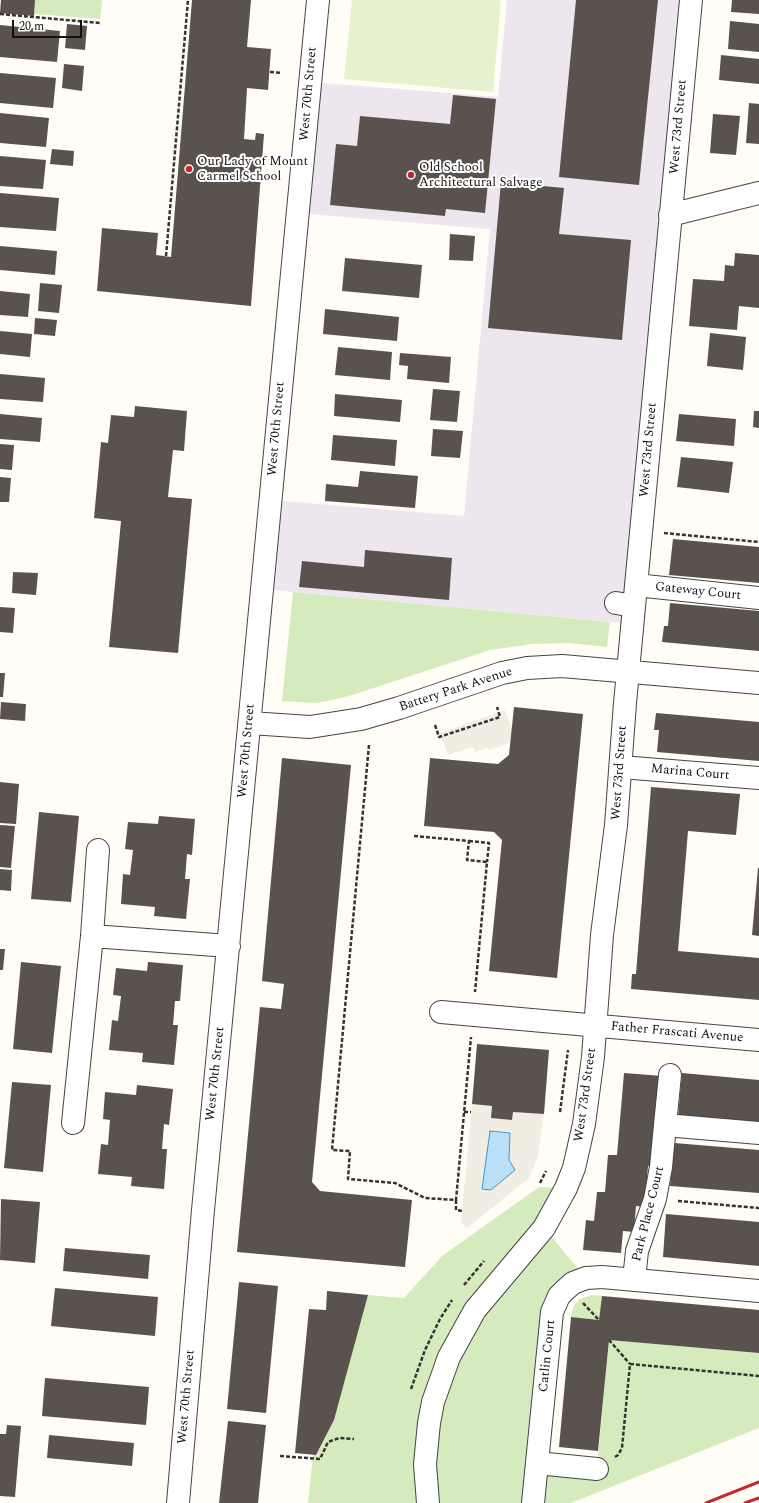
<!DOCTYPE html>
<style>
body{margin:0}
#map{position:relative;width:759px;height:1503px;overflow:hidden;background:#fffdf5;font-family:Spectral,serif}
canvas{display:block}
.scale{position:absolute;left:12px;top:20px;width:70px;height:18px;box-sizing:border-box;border:2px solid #111;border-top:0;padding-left:5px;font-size:12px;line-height:14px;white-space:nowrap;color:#111;-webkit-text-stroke:3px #fff;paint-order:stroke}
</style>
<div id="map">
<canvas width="759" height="1503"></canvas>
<div class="scale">20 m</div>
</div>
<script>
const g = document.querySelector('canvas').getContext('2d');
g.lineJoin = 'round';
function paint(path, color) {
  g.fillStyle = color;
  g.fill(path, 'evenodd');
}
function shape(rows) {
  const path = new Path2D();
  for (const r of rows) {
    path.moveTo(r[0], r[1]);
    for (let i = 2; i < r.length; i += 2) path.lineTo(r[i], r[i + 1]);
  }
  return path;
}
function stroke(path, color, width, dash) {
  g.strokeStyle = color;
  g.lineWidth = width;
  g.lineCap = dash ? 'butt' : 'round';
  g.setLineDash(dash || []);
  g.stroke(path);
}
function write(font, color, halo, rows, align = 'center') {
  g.font = font + ' Spectral,serif';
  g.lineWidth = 4;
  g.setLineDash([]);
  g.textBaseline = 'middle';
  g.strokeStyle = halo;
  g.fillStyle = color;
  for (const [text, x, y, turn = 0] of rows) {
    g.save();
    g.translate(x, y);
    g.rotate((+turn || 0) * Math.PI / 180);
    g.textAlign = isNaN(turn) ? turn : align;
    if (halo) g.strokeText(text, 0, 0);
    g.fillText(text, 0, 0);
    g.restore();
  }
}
paint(shape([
 [507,0,691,0,633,624,262,589,271,500,464,516,490,229,298,213,310,82,498,97]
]), '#eee6ef');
paint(shape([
 [35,0,102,0,100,19,34,14],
 [293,592,610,622,607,647,568,643,532,644,490,650,352,695,333,700,316,703,282,701],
 [539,1187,566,1188,544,1228,586,1278,565,1290,538,1455,597,1469,609,1340,759,1353,759,1428,571,1503,308,1503,313,1455,316,1455,334,1420,368,1295,404,1298,442,1256],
 [592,1295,602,1296,599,1320,571,1317,572,1311,575,1304,580,1299]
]), '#d5ebbd');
paint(shape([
 [352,0,501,0,493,92,344,79]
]), '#e6f2cf');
paint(shape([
 [505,710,512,729,510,743,489,750,488,748,475,752,473,747,448,755,440,733],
 [472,1104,492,1106,492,1118,512,1120,513,1112,544,1114,538,1156,529,1178,466,1229,461,1221],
 [490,1131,510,1133,509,1160,515,1170]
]), '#f1ede2');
const water = shape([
 [490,1131,510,1133,509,1160,515,1170,491,1190,482,1189,490,1131]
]);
paint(water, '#b9e0f7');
stroke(water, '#3f96cf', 1);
paint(shape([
 [1,0,35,0,34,16,0,13],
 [192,0,251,0,247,47,271,49,268,90,247,88,244,139,255,140,256,133,264,134,251,306,97,291,102,228,158,233,156,255,171,257],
 [576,0,658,0,639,185,559,177],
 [732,0,759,0,759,14,731,12],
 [730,21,759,24,759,52,728,49],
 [67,24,87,26,85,50,65,48],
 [0,25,60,31,57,62,0,57],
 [721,55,759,59,759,84,719,80],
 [64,64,84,66,82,91,62,88],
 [0,73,56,78,53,108,0,103],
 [453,95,496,99,485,213,446,209,445,216,330,205,336,144,357,146,360,116,450,124],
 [749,103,759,104,759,144,746,143],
 [0,113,49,118,46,147,0,143],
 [713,114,740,116,736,155,710,153],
 [52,149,74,151,73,166,50,164],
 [0,156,46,160,43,189,0,186],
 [501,182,564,188,559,234,631,240,622,340,488,328],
 [0,193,59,198,56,231,0,227],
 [450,234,475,236,473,261,449,260],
 [0,246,57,251,55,275,0,270],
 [735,253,759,255,759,308,739,306,737,330,689,326,693,279,724,281,725,265,734,266],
 [345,258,422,265,419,298,342,291],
 [40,283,62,285,59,313,38,311],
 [0,291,30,294,28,317,0,315],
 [325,309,399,317,397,341,323,334],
 [35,318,57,320,55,336,34,334],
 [0,331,32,334,30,357,0,354],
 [710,333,746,337,743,370,707,366],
 [338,347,392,352,390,380,335,375],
 [400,353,451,357,449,383,407,379,408,366,399,365],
 [0,374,45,378,43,402,0,399],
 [433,389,460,391,457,422,430,420],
 [335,394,402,400,400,422,334,416],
 [135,406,187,411,184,451,173,450,168,497,192,499,178,653,109,647,121,521,94,518,101,442,108,443,111,415,134,417],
 [754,411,759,411,759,428,753,427],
 [0,414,42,418,40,442,0,439],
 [679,414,736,419,734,446,676,441],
 [433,429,463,431,460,458,431,456],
 [333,435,397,440,395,466,331,460],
 [0,444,14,445,12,470,0,469],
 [681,457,733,462,729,493,677,487],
 [360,471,418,476,415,508,325,501,326,484,358,487],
 [0,477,11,478,9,502,0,502],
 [673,539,759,547,759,583,669,575],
 [365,550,452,558,449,600,299,587,302,561,364,567],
 [13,572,38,573,36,595,12,593],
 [670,603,759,611,759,651,662,642,664,626,668,626],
 [0,607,15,608,13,633,0,632],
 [0,673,5,673,3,697,0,697],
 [1,702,26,704,25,721,0,719],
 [514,707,583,714,557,978,489,971,502,840,494,832,424,826,430,758,498,764,509,755],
 [656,713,759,722,759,761,657,752,659,730,654,730],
 [282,758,351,765,312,1182,320,1191,412,1200,405,1267,237,1252,260,1007,281,1009,284,984,262,981],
 [0,782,19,784,16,824,0,823],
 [651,787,740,794,736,835,688,831,678,951,759,958,759,1000,631,989,632,974,636,974],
 [39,812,79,816,71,902,31,899],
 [159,816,195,819,192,855,187,854,185,879,190,879,186,919,154,916,155,907,121,904,123,874,130,875,133,850,125,849,128,822,158,824],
 [0,825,15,826,11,868,0,867],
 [758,868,759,868,759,936,752,935],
 [0,869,12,870,11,891,0,890],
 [0,949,5,949,3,970,0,970],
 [21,962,61,966,52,1053,13,1049],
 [148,962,183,965,180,1001,175,1001,173,1025,178,1025,174,1065,142,1062,143,1053,109,1050,112,1020,118,1021,121,996,113,995,116,968,147,971],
 [477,1044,549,1050,544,1114,513,1112,512,1120,491,1118,492,1106,472,1104],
 [624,1073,662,1076,655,1166,648,1166,645,1207,636,1206,634,1232,623,1231,621,1253,583,1250,586,1220,594,1221,597,1192,605,1192,608,1155,617,1155],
 [682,1073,759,1080,759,1123,678,1116],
 [12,1082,51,1085,43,1172,4,1168],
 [137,1085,173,1089,169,1125,164,1124,162,1149,167,1149,164,1189,131,1186,132,1177,98,1174,101,1144,108,1145,110,1120,103,1119,105,1092,136,1095],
 [674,1143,759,1150,759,1193,670,1186],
 [1,1199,40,1202,35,1263,0,1260],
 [666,1214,759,1222,759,1266,663,1257],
 [65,1248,150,1255,148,1279,63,1271],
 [239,1282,278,1286,266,1413,227,1409],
 [55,1288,158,1297,155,1336,51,1326],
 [327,1291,368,1295,334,1420,316,1455,295,1453,309,1309,326,1310],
 [602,1296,759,1310,759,1353,609,1340,598,1451,559,1447,571,1317,599,1320],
 [45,1378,149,1387,146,1425,42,1416],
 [228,1421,266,1425,258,1503,219,1503],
 [7,1425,21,1426,15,1497,0,1496,0,1434,6,1434],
 [49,1435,134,1443,132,1466,47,1458]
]), '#5a524d');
const minor = shape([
 [670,215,759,193],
 [636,585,759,598],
 [616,603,634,606],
 [250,723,310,727,361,719,399,708,502,673,527,668,562,666,759,683],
 [621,767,759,778],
 [92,936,229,946],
 [441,1012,759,1040],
 [670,1075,665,1125,759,1133],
 [73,1123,92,936,98,850],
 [634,1280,637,1251,655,1199,661,1167,665,1125],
 [537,1463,597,1469],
 [178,1503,203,1210,318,0],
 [428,1503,425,1464,429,1423,433,1402,449,1357,475,1310,544,1228,566,1188,574,1168,584,1124,593,1057,602,935,616,825,625,703,691,0],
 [533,1503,552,1312,559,1296,565,1290,573,1283,586,1278,602,1277,759,1291]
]);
stroke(minor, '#444', 24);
stroke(shape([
 [0,14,100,23],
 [270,72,282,73],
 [166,256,188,0],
 [664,533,759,542],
 [435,725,439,737,500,717,497,707],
 [369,745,332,1150,350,1151,348,1179,395,1183,425,1198,456,1200,471,1037],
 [414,836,469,841,467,860,487,862,475,992],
 [469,841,489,843,487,862],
 [464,1112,471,1112],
 [560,1112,568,1050],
 [540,1183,546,1171],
 [456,1200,456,1210,462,1211],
 [678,1201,759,1208],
 [464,1285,484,1261],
 [583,1303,599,1320],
 [609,1340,630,1364],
 [411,1389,425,1350,440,1319,452,1300],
 [280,1456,320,1459,328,1442,339,1438,354,1439],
 [615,1457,618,1455,622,1448,630,1364,759,1376]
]), '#333', 2.5, [4, 2]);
stroke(minor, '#fff', 22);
stroke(shape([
 [706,1503,759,1482],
 [745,1503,759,1498]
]), '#c4262e', 3);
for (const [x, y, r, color] of [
 [189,169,4,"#c4262e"],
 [411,175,4,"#c4262e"]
]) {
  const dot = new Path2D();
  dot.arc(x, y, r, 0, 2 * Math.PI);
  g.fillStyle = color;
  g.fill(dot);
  stroke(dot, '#fff', 1.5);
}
write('13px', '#111', '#fff', [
 ["West 70th Street",309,94,-85],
 ["West 73rd Street",679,127,-85],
 ["West 70th Street",277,429,-85],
 ["West 73rd Street",649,450,-85],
 ["Gateway Court",698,592,6],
 ["Battery Park Avenue",456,690,-18],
 ["West 70th Street",247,751,-85],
 ["West 73rd Street",620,773,-86],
 ["Marina Court",690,773,5],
 ["Father Frascati Avenue",677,1033,5],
 ["West 70th Street",216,1074,-84],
 ["West 73rd Street",586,1095,-82],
 ["Park Place Court",649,1214,-76],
 ["Catlin Court",548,1356,-84],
 ["West 70th Street",187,1397,-85]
]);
write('13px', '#111', '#fff', [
 ["Our Lady of Mount",197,162],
 ["Carmel School",197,177],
 ["Old School",419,168],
 ["Architectural Salvage",419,183]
], 'left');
</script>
